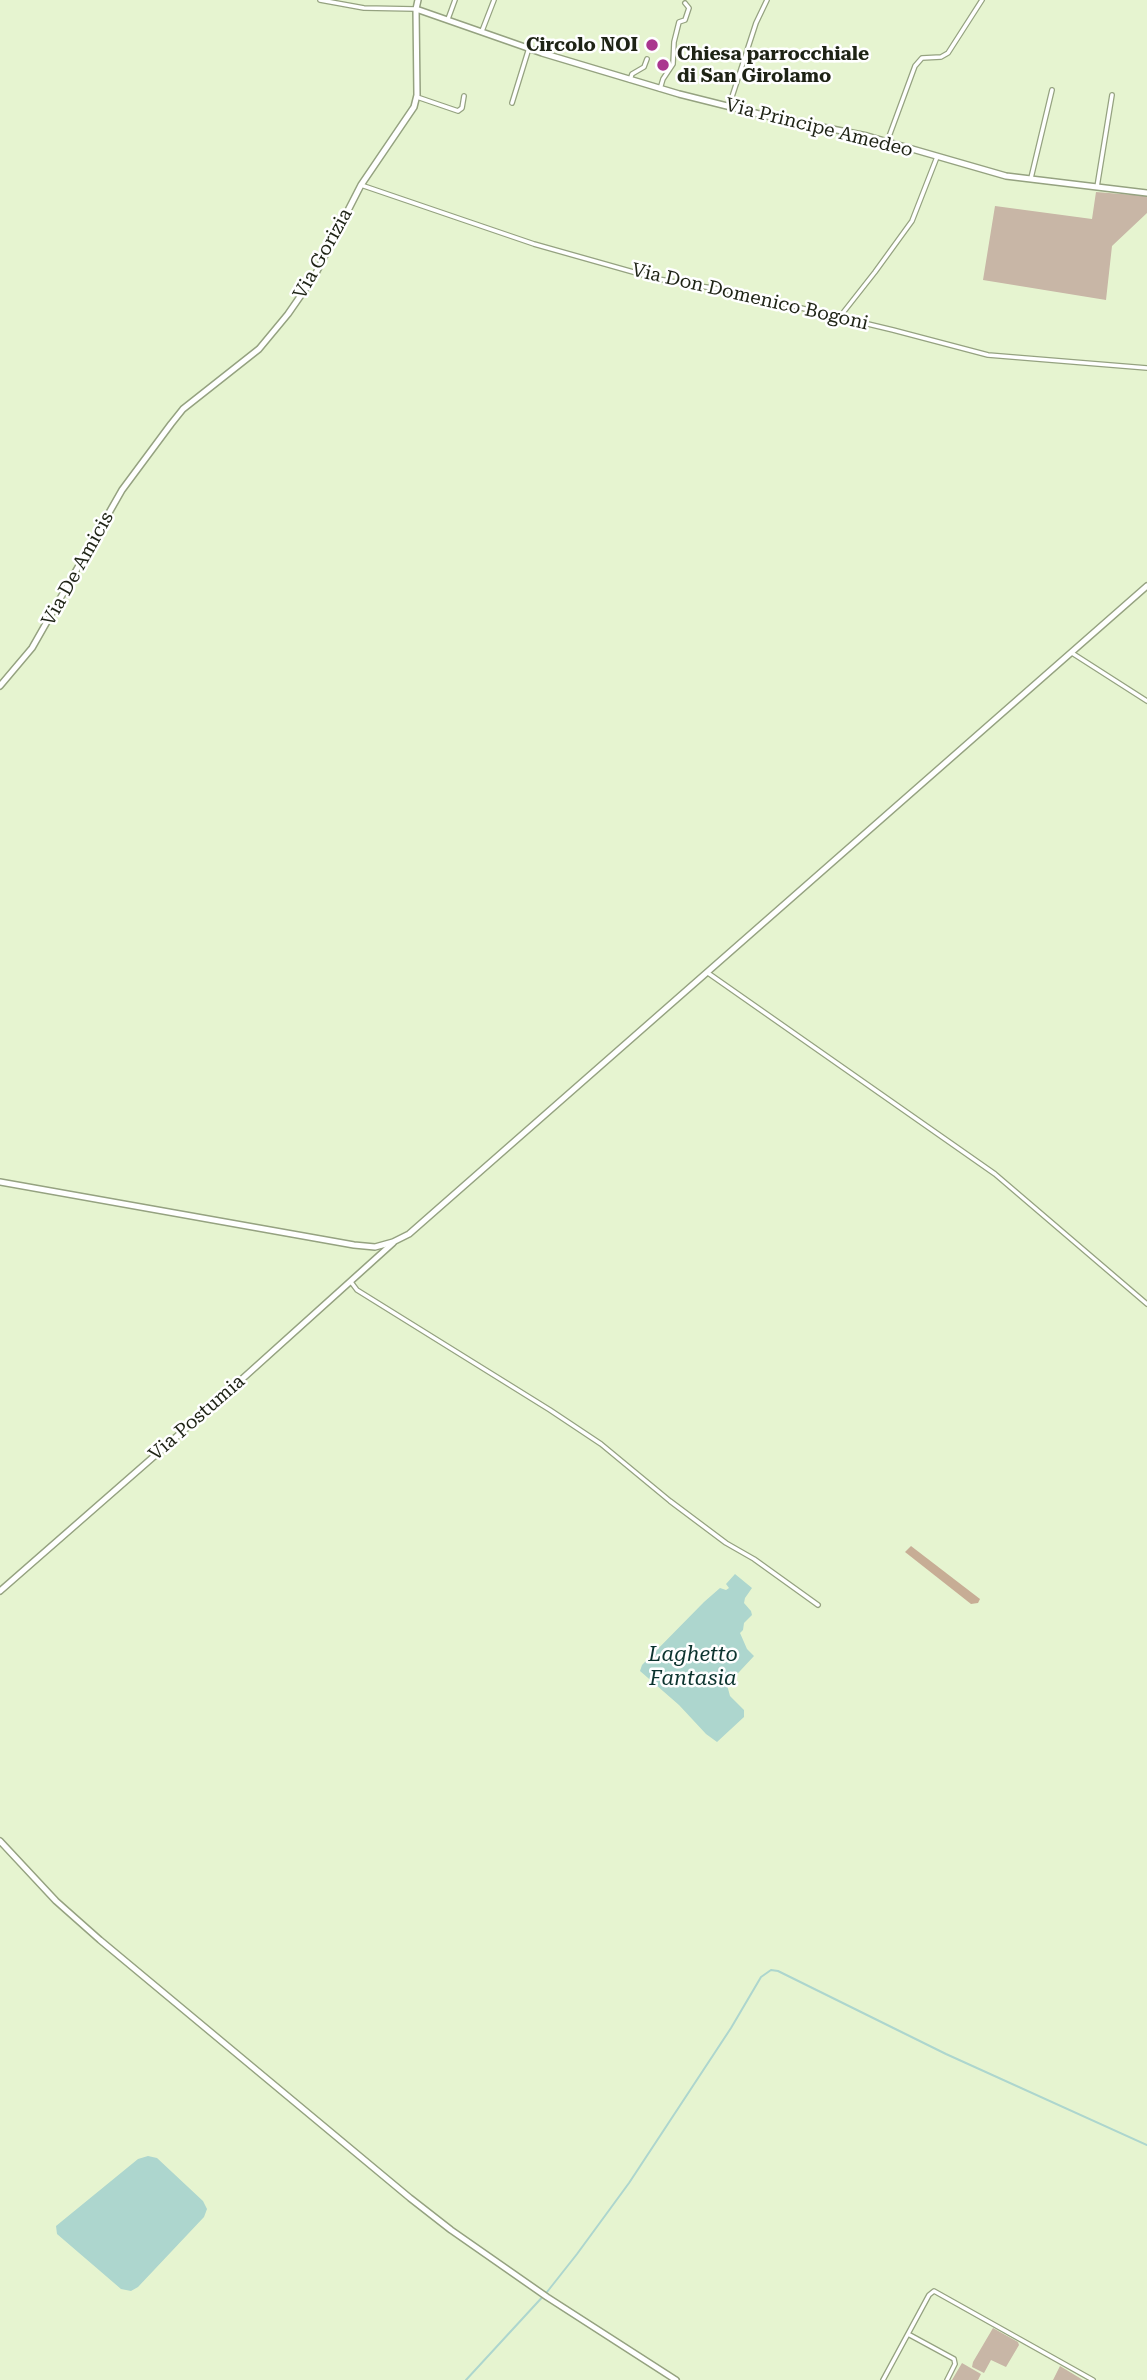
<!DOCTYPE html>
<style>
body{margin:0}
canvas{display:block;background:#e6f4d0}
</style>
<canvas width="1147" height="2380"></canvas>
<script>
const g = document.querySelector('canvas').getContext('2d');
g.lineJoin = 'round';
function paint(path, color) {
  g.fillStyle = color;
  g.fill(path, 'evenodd');
}
function shape(rows) {
  const path = new Path2D();
  for (const r of rows) {
    path.moveTo(r[0], r[1]);
    for (let i = 2; i < r.length; i += 2) path.lineTo(r[i], r[i + 1]);
  }
  return path;
}
function stroke(path, color, width, dash) {
  g.strokeStyle = color;
  g.lineWidth = width;
  g.lineCap = dash ? 'butt' : 'round';
  g.setLineDash(dash || []);
  g.stroke(path);
}
function write(font, color, halo, rows, align = 'center') {
  g.font = font + ' "Roboto Serif",serif';
  g.lineWidth = 5;
  g.setLineDash([]);
  g.textBaseline = 'middle';
  g.strokeStyle = halo;
  g.fillStyle = color;
  for (const [text, x, y, turn = 0] of rows) {
    g.save();
    g.translate(x, y);
    g.rotate((+turn || 0) * Math.PI / 180);
    g.textAlign = isNaN(turn) ? turn : align;
    if (halo) g.strokeText(text, 0, 0);
    g.fillText(text, 0, 0);
    g.restore();
  }
}
paint(shape([
 [1096,192,1147,196,1147,213,1112,246,1106,300,983,280,995,206,1092,219],
 [993,2328,1018,2342,1019,2345,1006,2367,991,2360,984,2373,972,2367,973,2362],
 [962,2363,981,2374,978,2380,952,2380],
 [1060,2366,1083,2380,1053,2380]
]), '#c8b6a6');
paint(shape([
 [911,1546,980,1599,978,1603,971,1604,905,1552]
]), '#c7ad95');
paint(shape([
 [735,1574,752,1588,745,1598,744,1603,751,1611,752,1615,744,1623,743,1630,740,1633,747,1649,754,1656,727,1685,730,1696,744,1710,744,1717,717,1742,706,1734,679,1705,640,1671,642,1665,704,1602,720,1588,726,1590,729,1588,726,1584],
 [148,2156,157,2158,203,2201,207,2209,204,2217,138,2287,131,2291,121,2289,57,2234,56,2226,138,2159]
]), '#add6ce');
stroke(shape([
 [466,2380,547,2292,577,2254,629,2183,731,2028,761,1977,771,1970,778,1971,946,2054,1147,2145]
]), '#add6ce', 2);
const minor = shape([
 [320,0,364,8,415,9],
 [448,19,455,0],
 [482,31,494,0],
 [630,80,632,74,644,67,647,59],
 [660,89,663,79,673,64,674,42,679,22,685,20,689,8,685,3],
 [417,97,458,111,462,108,464,96],
 [512,103,529,48],
 [729,106,756,23,767,0],
 [887,142,915,66,922,58,941,57,948,53,982,0],
 [1031,178,1052,90],
 [361,185,534,244,658,279,730,291,893,330,988,355,1147,368],
 [1097,187,1112,95],
 [837,317,842,314,875,272,912,221,937,157],
 [1072,653,1147,701],
 [708,973,995,1174,1147,1304],
 [351,1282,357,1290,550,1410,601,1444,670,1501,726,1543,754,1559,818,1605],
 [908,2334,954,2359,955,2364,947,2380],
 [883,2380,929,2295,934,2291,1093,2380]
]);
const tertiary = shape([
 [416,9,542,53,679,94,767,116,867,136,1006,176,1147,193],
 [0,686,32,648,122,490,171,424,183,409,259,349,288,314,315,275,361,185,414,107,417,95,416,9,418,0],
 [0,1591,231,1389,393,1243]
]);
const secondary = shape([
 [0,1182,354,1245,375,1247,393,1242,409,1234,1147,586],
 [0,1841,56,1901,100,1940,410,2198,451,2230,547,2297,676,2380]
]);
stroke(minor, '#95a280', 6);
stroke(tertiary, '#95a280', 8);
stroke(secondary, '#95a280', 8);
stroke(minor, '#fff', 3.5);
stroke(tertiary, '#fff', 5);
stroke(secondary, '#fff', 5);
for (const [x, y, r, color] of [
 [652,45,7,"#aa368f"],
 [663,65,7,"#aa368f"]
]) {
  const dot = new Path2D();
  dot.arc(x, y, r, 0, 2 * Math.PI);
  g.fillStyle = color;
  g.fill(dot);
  stroke(dot, '#fff', 2.5);
}
write('bold 19px', '#1e2315', '#fff', [
 ["Circolo NOI",638,45],
 ["Chiesa parrocchiale",677,54,"left"],
 ["di San Girolamo",677,76,"left"]
], 'right');
write('19px', '#1e2315', '#fff', [
 ["Via Principe Amedeo",819,128,14],
 ["Via Gorizia",323,254,-61],
 ["Via Don Domenico Bogoni",750,297,13],
 ["Via De Amicis",78,569,-61],
 ["Via Postumia",197,1418,-41]
]);
write('italic 21px', '#0c342f', '#fff', [
 ["Laghetto",693,1655],
 ["Fantasia",693,1679]
]);
</script>
